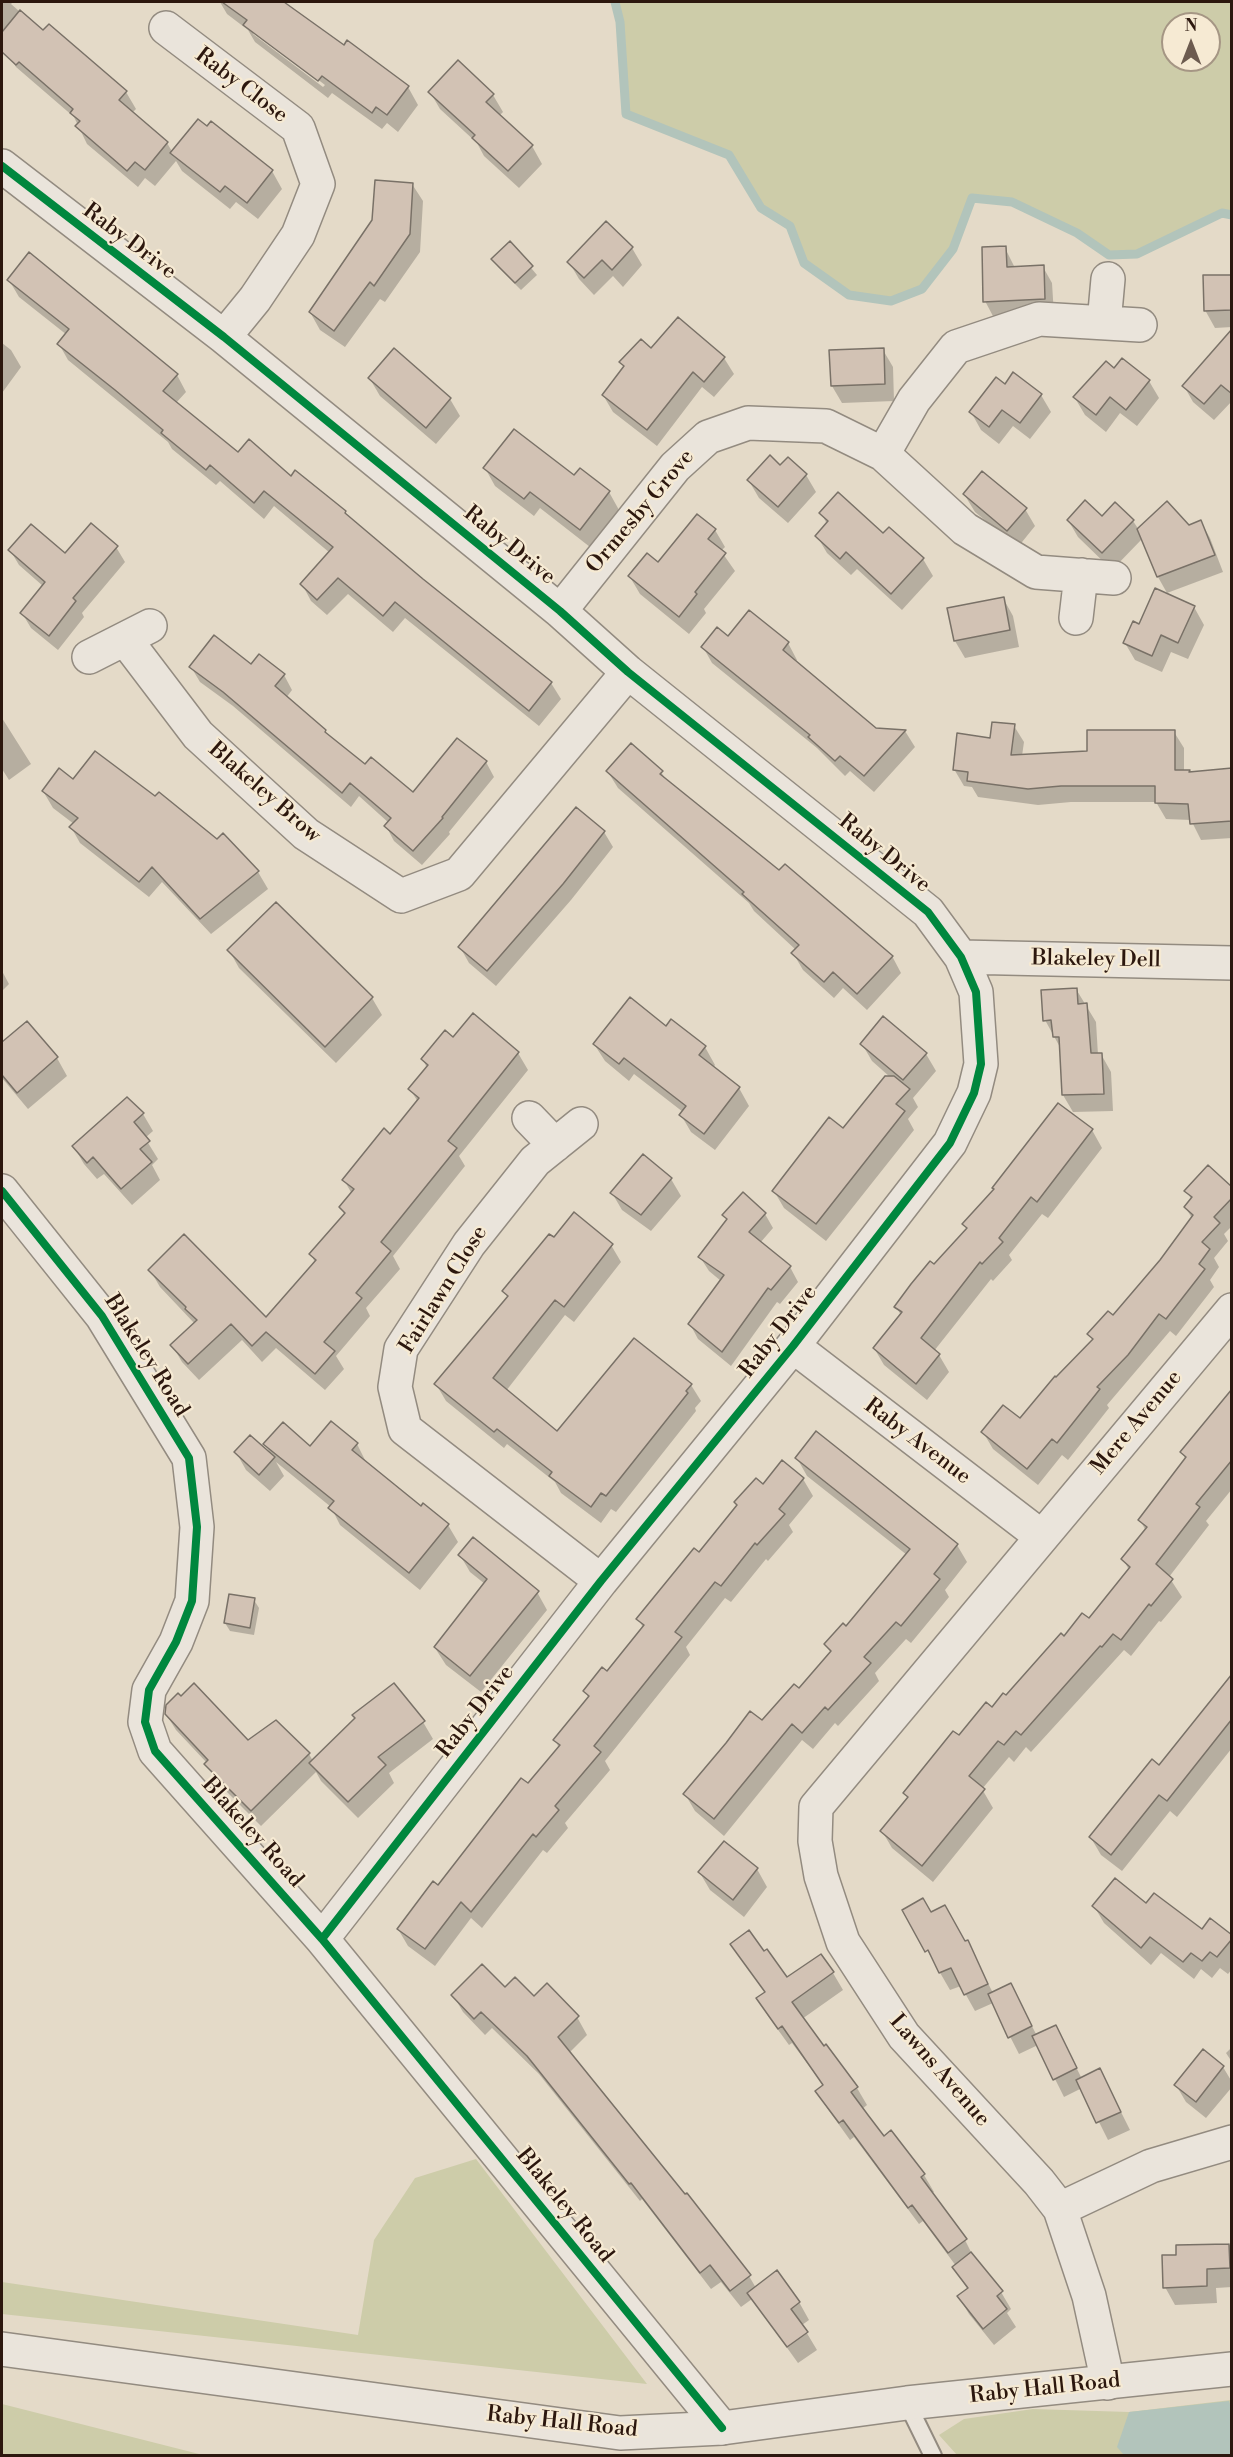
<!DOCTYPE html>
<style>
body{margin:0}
#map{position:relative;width:1233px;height:2457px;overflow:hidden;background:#e4dac8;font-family:"Libre Bodoni",serif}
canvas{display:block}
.frame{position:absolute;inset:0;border:3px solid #2c170e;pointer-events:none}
.north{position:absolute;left:1161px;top:12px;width:60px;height:60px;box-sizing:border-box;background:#f6ead3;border:2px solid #a59684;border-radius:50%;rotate:0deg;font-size:16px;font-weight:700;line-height:24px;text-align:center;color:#2c170e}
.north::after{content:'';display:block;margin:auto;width:21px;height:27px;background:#6c5b4f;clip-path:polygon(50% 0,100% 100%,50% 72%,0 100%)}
</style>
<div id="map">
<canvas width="1233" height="2457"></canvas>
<div class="frame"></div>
<div class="north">N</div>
</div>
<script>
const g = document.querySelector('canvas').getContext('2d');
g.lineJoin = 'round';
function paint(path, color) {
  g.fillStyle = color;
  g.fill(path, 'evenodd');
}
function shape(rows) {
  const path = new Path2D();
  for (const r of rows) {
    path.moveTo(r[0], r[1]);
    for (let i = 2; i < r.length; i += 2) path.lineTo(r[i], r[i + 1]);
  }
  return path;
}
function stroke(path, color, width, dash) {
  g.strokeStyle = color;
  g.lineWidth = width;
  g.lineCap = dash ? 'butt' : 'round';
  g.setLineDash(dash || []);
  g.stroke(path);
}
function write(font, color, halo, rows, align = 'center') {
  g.font = font + ' "Libre Bodoni",serif';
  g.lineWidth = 4.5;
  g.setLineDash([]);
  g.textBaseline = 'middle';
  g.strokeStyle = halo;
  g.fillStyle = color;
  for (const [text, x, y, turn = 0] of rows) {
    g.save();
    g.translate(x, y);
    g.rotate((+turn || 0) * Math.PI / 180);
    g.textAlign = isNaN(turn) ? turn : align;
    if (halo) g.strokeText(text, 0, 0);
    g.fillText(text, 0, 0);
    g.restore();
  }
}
paint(shape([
 [615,2,1231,2,1231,215,1222,213,1137,254,1109,255,1077,233,1013,202,972,198,953,249,922,289,891,301,849,295,804,263,790,226,761,208,729,155,626,114,620,22],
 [1173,24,1209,24,1209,60,1173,60],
 [476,2159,647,2384,2,2314,2,2282,358,2335,374,2240,415,2178],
 [1231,2400,1231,2455,957,2455,939,2435,964,2419,1033,2409,1129,2412],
 [2,2404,203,2455,2,2455]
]), '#cdcca9');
paint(shape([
 [1229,2401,1232,2410,1231,2455,1124,2455,1117,2447,1129,2412]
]), '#b2c4bb');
paint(shape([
 [2,2,13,2,11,4,44,33,126,92,136,109,132,113,167,143,173,153,272,171,282,189,258,219,236,202,230,209,182,171,176,161,155,186,145,178,138,187,87,144,74,117,16,67,6,50,8,48,2,44],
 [220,2,282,2,344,47,408,87,418,105,398,132,387,123,382,129,332,93,328,98,255,42,248,30,227,14],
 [253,30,325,85,323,87,253,34],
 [430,92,493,95,503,112,499,116,532,146,542,164,519,188,484,156,477,143,440,109],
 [412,184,423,201,420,252,385,302,380,299,345,347,320,330,310,312],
 [606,223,632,248,642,265,623,287,613,276,594,295,579,279,569,262],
 [510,243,537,275,521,290,498,267,493,259],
 [1005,248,1015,268,1043,267,1052,283,1054,315,994,318,985,301],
 [1232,276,1232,327,1215,328,1205,310],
 [9,280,177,375,186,392,176,403,238,454,291,478,345,512,348,517,422,580,551,683,561,699,539,726,405,618,393,632,348,594,327,615,311,601,302,584,330,553,274,506,264,519,220,481,216,485,172,449,168,442,68,360,59,344,67,335,19,297],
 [1232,331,1232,401,1214,420,1193,402,1184,386],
 [2,343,11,350,21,367,2,393],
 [883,350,893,367,894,401,842,403,832,386],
 [651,351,724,358,734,374,714,397,702,387,657,446,613,412,603,395,625,368,621,362],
 [1114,370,1149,381,1159,398,1137,426,1120,413,1106,432,1085,415,1075,398],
 [370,379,450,399,460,416,436,444,380,396],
 [1005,386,1041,395,1051,412,1030,439,1013,426,999,444,981,430,971,412],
 [780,467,806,475,816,492,788,523,759,498,749,481],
 [485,468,574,477,609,492,619,510,590,547,540,508,534,516,495,486],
 [964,494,1025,509,1035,526,1018,547,975,512],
 [821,513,883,535,923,559,933,576,902,610,857,569,851,575,827,553,817,536,827,524],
 [1102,518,1133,521,1139,530,1188,527,1201,522,1210,538,1223,572,1167,593,1158,577,1143,538,1112,570,1078,537,1068,520],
 [715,530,725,547,721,551,735,571,704,609,706,613,689,634,640,594,630,577,658,564],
 [116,547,125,562,82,613,84,617,58,650,31,628,22,613,43,586,19,565,10,550,65,555],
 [1003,598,1013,616,1019,647,965,658,955,641],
 [1194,607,1204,625,1188,659,1171,652,1162,672,1135,660,1125,643,1139,626],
 [728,638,788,643,797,660,795,662,875,730,905,731,915,747,874,792,850,771,845,776,817,748,712,663,703,647],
 [252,666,284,675,292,690,286,698,365,766,413,794,486,762,494,777,449,832,450,834,422,865,394,841,386,826,389,823,359,796,351,807,233,706,200,682,191,667],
 [2,718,31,764,9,780,2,769],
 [1014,726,1024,742,1022,756,1089,752,1174,732,1184,748,1184,772,1190,773,1232,770,1232,838,1201,840,1191,820,1166,819,1156,802,1071,802,1038,805,978,797,972,787,964,786,954,769,991,739],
 [608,772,661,772,667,781,780,872,892,956,901,973,867,1010,843,988,834,998,803,970,793,953,796,950,754,911,749,903,618,788],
 [74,781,155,798,218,841,223,835,258,872,268,889,211,934,162,882,149,897,80,843,71,827,74,824,53,808,43,791],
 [604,832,613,847,571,900,496,986,469,963,460,947],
 [229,950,372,998,382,1015,336,1063,239,968],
 [2,971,9,984,2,991],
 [1076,989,1096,1022,1098,1055,1101,1054,1111,1072,1113,1111,1073,1112,1063,1095,1061,1049,1045,1020],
 [473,1015,518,1053,528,1070,459,1156,465,1166,393,1256,400,1269,366,1308,370,1316,336,1356,344,1369,325,1390,276,1348,262,1362,242,1340,199,1380,182,1362,172,1345,195,1324,160,1287,150,1270,266,1319,315,1263,311,1254,345,1215,340,1207,352,1194,344,1180,391,1136,418,1102,410,1089,427,1068,423,1060,453,1039],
 [27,1023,57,1058,67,1076,28,1109,2,1078,2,1044],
 [666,1028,705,1047,715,1065,713,1068,739,1088,749,1106,715,1150,691,1132,681,1115,683,1112,634,1074,629,1081,605,1061,594,1044],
 [862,1044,926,1054,936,1071,913,1098,918,1107,908,1119,914,1130,826,1241,784,1208,774,1191,843,1130,890,1077,872,1061],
 [127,1099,143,1114,153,1131,145,1138,158,1159,152,1165,160,1180,132,1205,104,1174,97,1179,84,1164,74,1147],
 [1058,1105,1092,1130,1102,1148,1048,1218,1042,1214,1009,1255,1012,1260,993,1281,991,1279,934,1351,939,1355,949,1372,927,1400,884,1365,874,1348,901,1315,896,1307,967,1230,964,1224,995,1190],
 [671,1179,681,1196,651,1231,622,1210,612,1193],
 [1232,1189,1232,1226,1224,1234,1228,1241,1214,1258,1219,1267,1210,1280,1214,1287,1176,1336,1170,1331,1107,1405,1109,1408,1068,1460,1062,1455,1038,1485,993,1449,983,1432,1020,1421,1093,1341,1089,1334,1113,1318,1161,1260,1192,1218,1185,1207,1192,1200,1186,1191],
 [765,1214,773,1228,760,1243,790,1267,798,1282,780,1304,777,1302,731,1366,698,1339,690,1324,721,1281,709,1271,700,1257,728,1221,724,1215],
 [554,1240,611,1245,621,1262,574,1322,565,1315,506,1391,558,1433,691,1385,701,1401,695,1408,696,1411,616,1512,611,1509,601,1523,561,1493,555,1482,507,1444,504,1448,446,1401,436,1384,508,1298,504,1291],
 [1232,1403,1232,1489,1206,1521,1209,1525,1169,1577,1182,1597,1161,1622,1159,1621,1131,1656,1124,1650,1031,1752,1026,1747,1014,1762,1009,1757,982,1789,993,1808,933,1882,892,1848,882,1831,908,1799,905,1793,959,1737,1006,1697,1064,1638,1089,1620,1129,1570,1123,1559,1146,1531,1140,1520,1186,1460,1182,1453],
 [265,1444,310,1448,357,1444,366,1462,421,1508,448,1525,458,1542,420,1590,340,1525,331,1507,276,1462,284,1476,270,1491,246,1470,236,1452,272,1456],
 [797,1458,957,1545,967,1562,945,1590,949,1597,911,1643,906,1639,875,1673,879,1681,838,1726,835,1723,813,1749,802,1740,724,1836,695,1811,685,1794,799,1690,831,1653,826,1645,846,1628,907,1555,807,1476],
 [803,1479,813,1496,789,1525,793,1532,768,1561,766,1559,731,1602,725,1598,686,1647,690,1655,605,1761,610,1770,565,1823,568,1828,547,1853,543,1850,482,1928,471,1918,435,1966,408,1946,398,1929,528,1786,559,1748,555,1740,589,1699,585,1691,608,1673,644,1629,638,1619,763,1486],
 [460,1555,537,1592,547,1610,481,1692,446,1665,435,1648,485,1584,470,1572],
 [254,1600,259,1608,254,1635,230,1631,225,1623],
 [1232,1682,1232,1748,1177,1817,1170,1811,1122,1871,1101,1855,1091,1838,1160,1767],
 [166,1714,248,1742,309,1754,313,1761,423,1722,433,1739,389,1773,394,1783,358,1818,321,1781,316,1772,261,1826,215,1780,207,1763,176,1730],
 [724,1843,757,1869,767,1887,744,1917,710,1890,700,1873],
 [1147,1905,1202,1931,1232,1937,1232,1969,1228,1974,1220,1968,1212,1978,1201,1969,1194,1979,1161,1953,1151,1965,1104,1923,1094,1906],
 [904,1910,931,1914,965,1943,967,1942,993,1993,1011,1985,1037,2036,1056,2027,1082,2079,1100,2070,1130,2130,1108,2140,1082,2088,1064,2097,1038,2045,1019,2054,993,2003,975,2011,961,1986,950,1990],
 [732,1944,787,1979,833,1973,843,1990,802,2019,857,2088,867,2105,862,2109,883,2138,924,2175,934,2192,932,2193,965,2240,974,2258,1001,2292,1011,2309,1007,2313,1016,2327,994,2345,969,2314,959,2297,968,2290,954,2268,956,2266,923,2221,919,2224,854,2137,850,2140,827,2108,817,2091,824,2086,792,2043,789,2045,768,2016,758,1999,766,1994],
 [505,1989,534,1998,577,2017,587,2035,569,2053,749,2276,756,2288,799,2302,809,2320,802,2325,817,2350,798,2363,752,2299,741,2307,721,2282,711,2289,642,2199,640,2201,539,2074,492,2028,485,2035,463,2012,453,1995],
 [1232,2047,1232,2062,1226,2053],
 [1223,2067,1232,2082,1232,2087,1206,2118,1186,2102,1176,2085],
 [1232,2245,1232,2287,1216,2288,1217,2303,1175,2305,1165,2287,1178,2256,1177,2247]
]), '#0003');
stroke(shape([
 [615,2,620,22,626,114,729,155,761,208,790,226,804,263,849,295,891,301,922,289,953,249,972,198,1012,202,1077,233,1109,255,1137,254,1222,213,1232,215]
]), '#b2c4bb', 9);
const building = shape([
 [222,2,284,2,344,45,347,40,409,86,387,115,376,107,372,113,322,76,318,81,243,25,247,20,222,2],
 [20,10,43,30,49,24,127,91,119,100,168,142,145,170,135,162,127,171,75,126,80,121,70,113,73,109,19,62,16,65,2,52,2,32,20,10],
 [458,60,494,94,486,102,533,145,508,171,472,138,475,135,428,92,458,60],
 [198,119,207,126,211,121,273,170,247,203,225,186,220,192,170,153,198,119],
 [375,180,413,183,410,234,374,286,370,282,334,331,309,312,372,220,375,180],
 [606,221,633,247,612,270,602,260,584,278,567,262,606,221],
 [510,241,533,266,515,283,491,259,510,241],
 [1006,246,1007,267,1044,265,1045,299,983,302,982,247,1006,246],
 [29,252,178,374,163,391,238,452,249,439,291,476,295,470,346,511,345,513,423,579,552,682,529,711,395,602,383,616,338,578,317,600,300,584,333,547,264,491,254,503,210,465,206,470,161,433,163,430,115,390,57,344,69,329,7,280,29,252],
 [1203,275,1232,275,1232,310,1204,311,1203,275],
 [678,317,725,357,704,382,693,372,647,430,602,395,624,366,619,362,641,339,651,348,678,317],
 [1232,329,1232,394,1221,385,1204,404,1182,386,1232,329],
 [394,348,451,398,426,428,368,378,394,348],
 [884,348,885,384,831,386,829,350,884,348],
 [1122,358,1150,380,1126,410,1110,397,1096,415,1073,397,1106,361,1114,368,1122,358],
 [1013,372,1042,394,1020,423,1002,410,989,427,969,412,996,377,1005,384,1013,372],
 [514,429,574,475,580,468,610,491,580,530,530,492,524,499,483,468,514,429],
 [770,455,780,465,788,457,807,474,778,507,747,480,770,455],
 [982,471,1027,508,1007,531,963,494,982,471],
 [838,492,883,533,889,527,924,558,891,594,846,552,840,559,815,536,828,521,819,513,838,492],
 [1085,500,1102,516,1115,502,1134,520,1102,553,1067,520,1085,500],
 [1167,501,1189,525,1201,520,1215,555,1157,577,1137,529,1167,501],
 [697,514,716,529,708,539,726,553,695,592,697,594,679,617,628,576,647,553,658,562,697,514],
 [91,523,118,546,73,598,76,601,49,636,20,613,45,582,8,550,31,524,65,553,91,523],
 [1155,588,1195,606,1178,643,1161,635,1152,656,1123,643,1133,621,1139,624,1155,588],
 [1004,597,1010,630,954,641,947,608,1004,597],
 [749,610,789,642,783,650,876,728,906,730,864,776,840,756,835,761,808,737,810,735,701,647,717,627,728,636,749,610],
 [214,635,251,664,259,654,285,674,275,686,326,730,325,732,365,764,371,757,413,792,457,738,487,761,442,817,443,818,413,851,384,826,391,818,350,783,342,793,223,692,189,667,214,635],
 [992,722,1015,724,1011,755,1087,751,1087,730,1175,730,1175,770,1190,770,1189,772,1232,768,1232,821,1190,824,1188,804,1155,803,1155,786,1061,786,1028,789,967,781,968,772,953,770,957,733,990,738,992,722],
 [631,743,663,771,660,774,779,870,785,864,893,956,857,994,833,972,824,982,791,953,799,945,742,894,744,892,606,771,631,743],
 [95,751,155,796,159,792,217,839,223,833,259,871,200,919,152,867,139,882,69,827,78,818,42,791,59,768,73,779,95,751],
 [576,807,605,831,563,884,487,971,458,947,576,807],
 [276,902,373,997,325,1047,227,950,276,902],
 [1077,988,1078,1004,1087,1003,1091,1053,1102,1053,1104,1094,1062,1095,1059,1037,1053,1037,1051,1020,1043,1021,1041,990,1077,988],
 [630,997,666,1026,671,1019,706,1046,699,1055,740,1087,704,1134,679,1115,686,1106,624,1058,619,1064,593,1044,630,997],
 [473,1013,519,1052,448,1141,457,1148,381,1242,391,1251,356,1293,362,1298,324,1342,335,1351,315,1374,266,1332,252,1346,231,1324,188,1364,170,1345,197,1320,185,1309,186,1307,148,1270,184,1234,266,1317,316,1260,309,1254,345,1213,339,1207,354,1189,342,1180,384,1128,390,1134,419,1098,408,1089,428,1065,421,1059,445,1030,453,1037,473,1013],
 [883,1016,927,1053,903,1080,860,1044,883,1016],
 [27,1021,58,1057,17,1093,2,1075,2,1042,27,1021],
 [885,1076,894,1076,910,1089,896,1104,905,1111,816,1224,772,1191,829,1117,843,1128,885,1076],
 [127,1097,144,1113,134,1122,150,1141,140,1149,152,1162,121,1189,93,1157,87,1163,72,1146,127,1097],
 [1058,1103,1093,1129,1037,1202,1031,1197,999,1238,1003,1242,982,1264,980,1262,921,1338,940,1354,916,1384,873,1348,902,1312,894,1307,911,1284,930,1261,934,1264,967,1228,962,1224,994,1189,992,1188,1058,1103],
 [643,1154,672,1178,641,1215,610,1193,643,1154],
 [1208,1165,1232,1187,1232,1198,1214,1217,1220,1223,1202,1242,1210,1249,1199,1264,1205,1269,1166,1319,1159,1314,1128,1355,1097,1387,1100,1389,1057,1443,1052,1439,1027,1469,981,1432,1003,1405,1020,1418,1055,1376,1056,1377,1093,1339,1087,1334,1108,1311,1113,1315,1160,1260,1193,1215,1184,1207,1192,1197,1184,1191,1208,1165],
 [743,1192,766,1213,749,1232,791,1266,771,1290,768,1288,722,1352,688,1324,724,1275,698,1257,727,1219,722,1215,743,1192],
 [574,1212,613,1244,564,1307,555,1300,493,1378,557,1431,634,1338,692,1384,686,1391,688,1393,606,1496,601,1493,591,1507,549,1476,552,1472,497,1429,494,1432,434,1384,508,1296,502,1291,549,1234,554,1237,574,1212],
 [1232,1389,1232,1460,1196,1504,1200,1507,1156,1564,1173,1579,1151,1606,1149,1604,1121,1640,1113,1634,1102,1647,1100,1646,1021,1735,1016,1731,1004,1745,998,1741,969,1776,985,1789,922,1866,880,1831,908,1797,903,1793,953,1731,959,1735,986,1702,992,1707,1003,1693,1006,1695,1061,1633,1064,1636,1082,1613,1089,1618,1130,1567,1121,1559,1147,1527,1138,1520,1186,1457,1180,1452,1232,1389],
 [331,1421,358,1443,352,1450,421,1506,423,1503,449,1524,409,1573,328,1508,334,1501,263,1444,283,1422,310,1446,331,1421],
 [816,1431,958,1544,934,1574,940,1579,901,1626,896,1622,864,1657,871,1663,828,1710,825,1707,802,1733,792,1724,714,1819,683,1794,726,1743,750,1711,762,1720,794,1684,799,1688,831,1651,824,1644,843,1623,846,1626,910,1549,795,1458,816,1431],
 [250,1435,275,1457,259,1475,234,1452,250,1435],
 [782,1460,804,1478,779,1509,785,1514,757,1545,755,1543,721,1586,715,1582,675,1632,682,1637,594,1746,601,1752,555,1806,559,1810,536,1837,533,1834,471,1912,461,1902,425,1949,397,1929,433,1881,438,1885,521,1778,528,1783,560,1745,553,1740,589,1696,583,1691,602,1667,607,1671,644,1625,636,1619,694,1548,699,1552,737,1505,734,1502,756,1478,763,1484,782,1460],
 [473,1537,539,1591,470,1676,434,1647,487,1579,458,1555,473,1537],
 [229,1594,255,1598,250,1628,224,1623,229,1594],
 [1232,1674,1232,1719,1167,1801,1159,1795,1111,1855,1089,1837,1152,1759,1159,1765,1232,1674],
 [194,1683,248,1740,276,1720,310,1753,251,1811,204,1764,208,1760,165,1714,166,1705,178,1693,181,1696,194,1683],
 [394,1683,425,1721,378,1757,386,1765,348,1802,309,1763,355,1718,352,1715,394,1683],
 [724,1841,758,1868,733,1900,698,1872,724,1841],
 [1115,1878,1146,1903,1154,1893,1202,1929,1210,1918,1232,1935,1232,1939,1217,1957,1210,1952,1202,1961,1191,1953,1183,1962,1150,1937,1141,1948,1092,1906,1115,1878],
 [923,1898,931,1912,945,1905,965,1941,968,1940,988,1984,964,1995,951,1968,939,1973,928,1950,925,1952,902,1910,923,1898],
 [749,1930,764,1951,767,1949,787,1977,821,1954,834,1972,792,2002,824,2046,826,2044,858,2087,851,2092,868,2115,884,2136,891,2130,925,2174,921,2177,967,2239,948,2253,912,2205,908,2208,843,2120,839,2123,815,2091,823,2085,782,2026,778,2029,756,1998,765,1992,730,1944,749,1930],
 [482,1964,505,1987,515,1977,534,1996,547,1983,579,2016,558,2037,685,2194,687,2193,751,2275,730,2291,710,2265,700,2273,631,2183,629,2184,527,2056,481,2012,474,2019,451,1995,482,1964],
 [1011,1983,1032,2026,1008,2038,988,1994,1011,1983],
 [1056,2025,1077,2068,1053,2080,1032,2036,1056,2025],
 [1203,2049,1224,2066,1196,2102,1174,2085,1203,2049],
 [1100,2068,1121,2112,1096,2123,1076,2080,1100,2068],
 [1229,2244,1230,2268,1207,2269,1207,2286,1163,2288,1162,2255,1176,2255,1176,2245,1229,2244],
 [971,2252,1003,2291,997,2296,1007,2309,983,2329,957,2296,968,2288,952,2267,971,2252],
 [777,2270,800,2302,791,2309,808,2332,787,2347,747,2293,777,2270]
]);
paint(building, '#d2c2b4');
stroke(building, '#797167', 1.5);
const service = shape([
 [907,2403,933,2456]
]);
const minor = shape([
 [166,28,298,128,318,184,298,235,255,299,224,337],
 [2,166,224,337,560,611,628,672,928,912,961,957,976,992,981,1064,974,1093,950,1143,793,1346,601,1581,322,1939],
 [1104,323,1108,279],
 [883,454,914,400,956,347,1039,319,1140,325],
 [560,611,675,467,708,437,748,423,826,426,883,454,965,529,1036,572,1114,578],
 [1076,618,1081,575],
 [125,639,198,735,306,834,401,896,459,874,628,672],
 [89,657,150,626],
 [961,957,1232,963],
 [529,1118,555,1145],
 [581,1124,535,1161,469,1244,401,1349,395,1387,405,1429,601,1581],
 [2,1191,102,1316,189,1458,197,1527,192,1601,176,1642,149,1690,145,1722,155,1751,322,1939,722,2428],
 [793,1346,1042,1537],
 [1060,2209,1151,2166,1232,2142],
 [1108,2383,1089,2296,1060,2209,1039,2182,904,2036,843,1942,821,1876,815,1841,816,1807,1232,1310]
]);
const tertiary = shape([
 [2,2349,620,2433,722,2428,907,2403,1232,2369]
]);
stroke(service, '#938b80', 20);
stroke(minor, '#938b80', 36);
stroke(tertiary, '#938b80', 36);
stroke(service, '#eae4db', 16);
stroke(minor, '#eae4db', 33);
stroke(tertiary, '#eae4db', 33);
stroke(shape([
 [2,166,224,337,560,611,628,672,928,912,961,957,976,992,981,1064,974,1093,950,1143,793,1346,601,1581,322,1939],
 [2,1191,102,1316,189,1458,197,1527,192,1601,176,1642,149,1690,145,1722,155,1751,322,1939,722,2428]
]), '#00873e', 8);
write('22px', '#2c170e', '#f6ead3', [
 ["Raby Close",241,86,37],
 ["Raby Drive",129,242,37],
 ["Ormesby Grove",641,512,-50],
 ["Raby Drive",509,546,39],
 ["Blakeley Brow",264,793,41],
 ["Raby Drive",884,854,39],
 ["Blakeley Dell",1096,960,1],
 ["Fairlawn Close",444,1290,-58],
 ["Raby Drive",779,1332,-52],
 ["Blakeley Road",146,1356,58],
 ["Mere Avenue",1137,1423,-50],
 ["Raby Avenue",917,1442,37],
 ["Raby Drive",476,1712,-52],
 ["Blakeley Road",252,1833,48],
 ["Lawns Avenue",939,2071,49],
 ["Blakeley Road",564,2206,51],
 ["Raby Hall Road",1045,2389,-6],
 ["Raby Hall Road",562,2423,6]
]);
</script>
